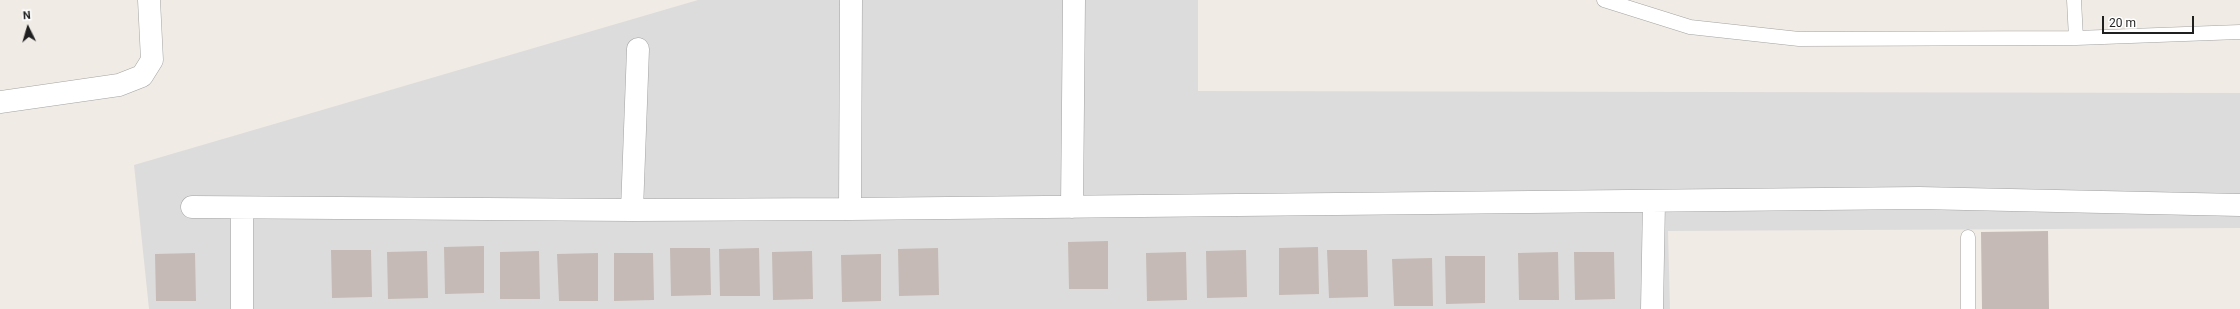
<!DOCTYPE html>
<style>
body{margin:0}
#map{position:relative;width:2240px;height:309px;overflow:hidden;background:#f0ebe5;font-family:Roboto,sans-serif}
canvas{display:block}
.north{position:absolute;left:8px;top:8px;width:40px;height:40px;-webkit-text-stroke:3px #fff;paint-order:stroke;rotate:355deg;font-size:11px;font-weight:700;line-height:16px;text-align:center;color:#1f1f1f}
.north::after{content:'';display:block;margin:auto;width:14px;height:18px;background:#1f1f1f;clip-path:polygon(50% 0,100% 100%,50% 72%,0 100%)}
.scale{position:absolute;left:2102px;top:16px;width:92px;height:18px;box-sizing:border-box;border:2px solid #1f1f1f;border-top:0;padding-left:5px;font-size:12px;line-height:14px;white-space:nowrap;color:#1f1f1f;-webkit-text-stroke:3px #fff;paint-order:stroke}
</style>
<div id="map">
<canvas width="2240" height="309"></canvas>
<div class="north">N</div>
<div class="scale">20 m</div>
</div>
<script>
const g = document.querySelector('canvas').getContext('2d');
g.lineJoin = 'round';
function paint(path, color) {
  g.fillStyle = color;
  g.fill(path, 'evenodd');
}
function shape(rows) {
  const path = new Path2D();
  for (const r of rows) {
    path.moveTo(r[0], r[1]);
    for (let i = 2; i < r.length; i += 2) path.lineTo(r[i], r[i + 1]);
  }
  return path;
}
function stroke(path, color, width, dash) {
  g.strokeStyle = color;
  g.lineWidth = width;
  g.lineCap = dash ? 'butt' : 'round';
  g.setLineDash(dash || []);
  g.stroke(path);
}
paint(shape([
 [698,0,1198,0,1198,91,2240,93,2240,228,1668,231,1670,309,149,309,134,165]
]), '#dddcdc');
paint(shape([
 [2048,231,2049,309,1982,309,1981,232],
 [1108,241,1108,289,1069,289,1068,242],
 [484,246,484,293,445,294,444,247],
 [1318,247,1319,294,1279,295,1279,248],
 [670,248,710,248,711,295,671,296],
 [759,248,760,296,720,296,719,249],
 [938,248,939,295,899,296,898,249],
 [331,250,371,250,372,297,332,298],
 [1246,250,1247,297,1207,298,1206,251],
 [1327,250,1367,250,1368,297,1329,298],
 [427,251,428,298,388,299,387,252],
 [539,251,540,299,500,299,500,252],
 [812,251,813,299,773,300,772,252],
 [1186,252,1187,300,1147,301,1146,253],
 [1558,252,1559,300,1519,300,1518,253],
 [1574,252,1614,252,1615,299,1575,300],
 [195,253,196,301,156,301,155,254],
 [598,253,598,301,559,301,557,254],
 [614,253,653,253,654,300,614,301],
 [881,254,881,301,842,302,841,255],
 [1445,256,1485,256,1485,303,1446,304],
 [1432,258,1433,306,1394,306,1392,259]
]), '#c5bab5');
const service = shape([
 [1604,0,1690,27,1799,39,2076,38,2240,32],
 [2074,0,2076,38],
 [1968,237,1968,309]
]);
const minor = shape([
 [0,102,119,85,142,76,152,60,149,0],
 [192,207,632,210,850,209,1919,198,2240,205],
 [1072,207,1074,0],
 [242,208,242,309],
 [850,209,851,0],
 [632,210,638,49],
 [1652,309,1654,202]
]);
stroke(service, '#a3a3a3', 15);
stroke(minor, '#a3a3a3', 23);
stroke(service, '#fff', 14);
stroke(minor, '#fff', 22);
</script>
